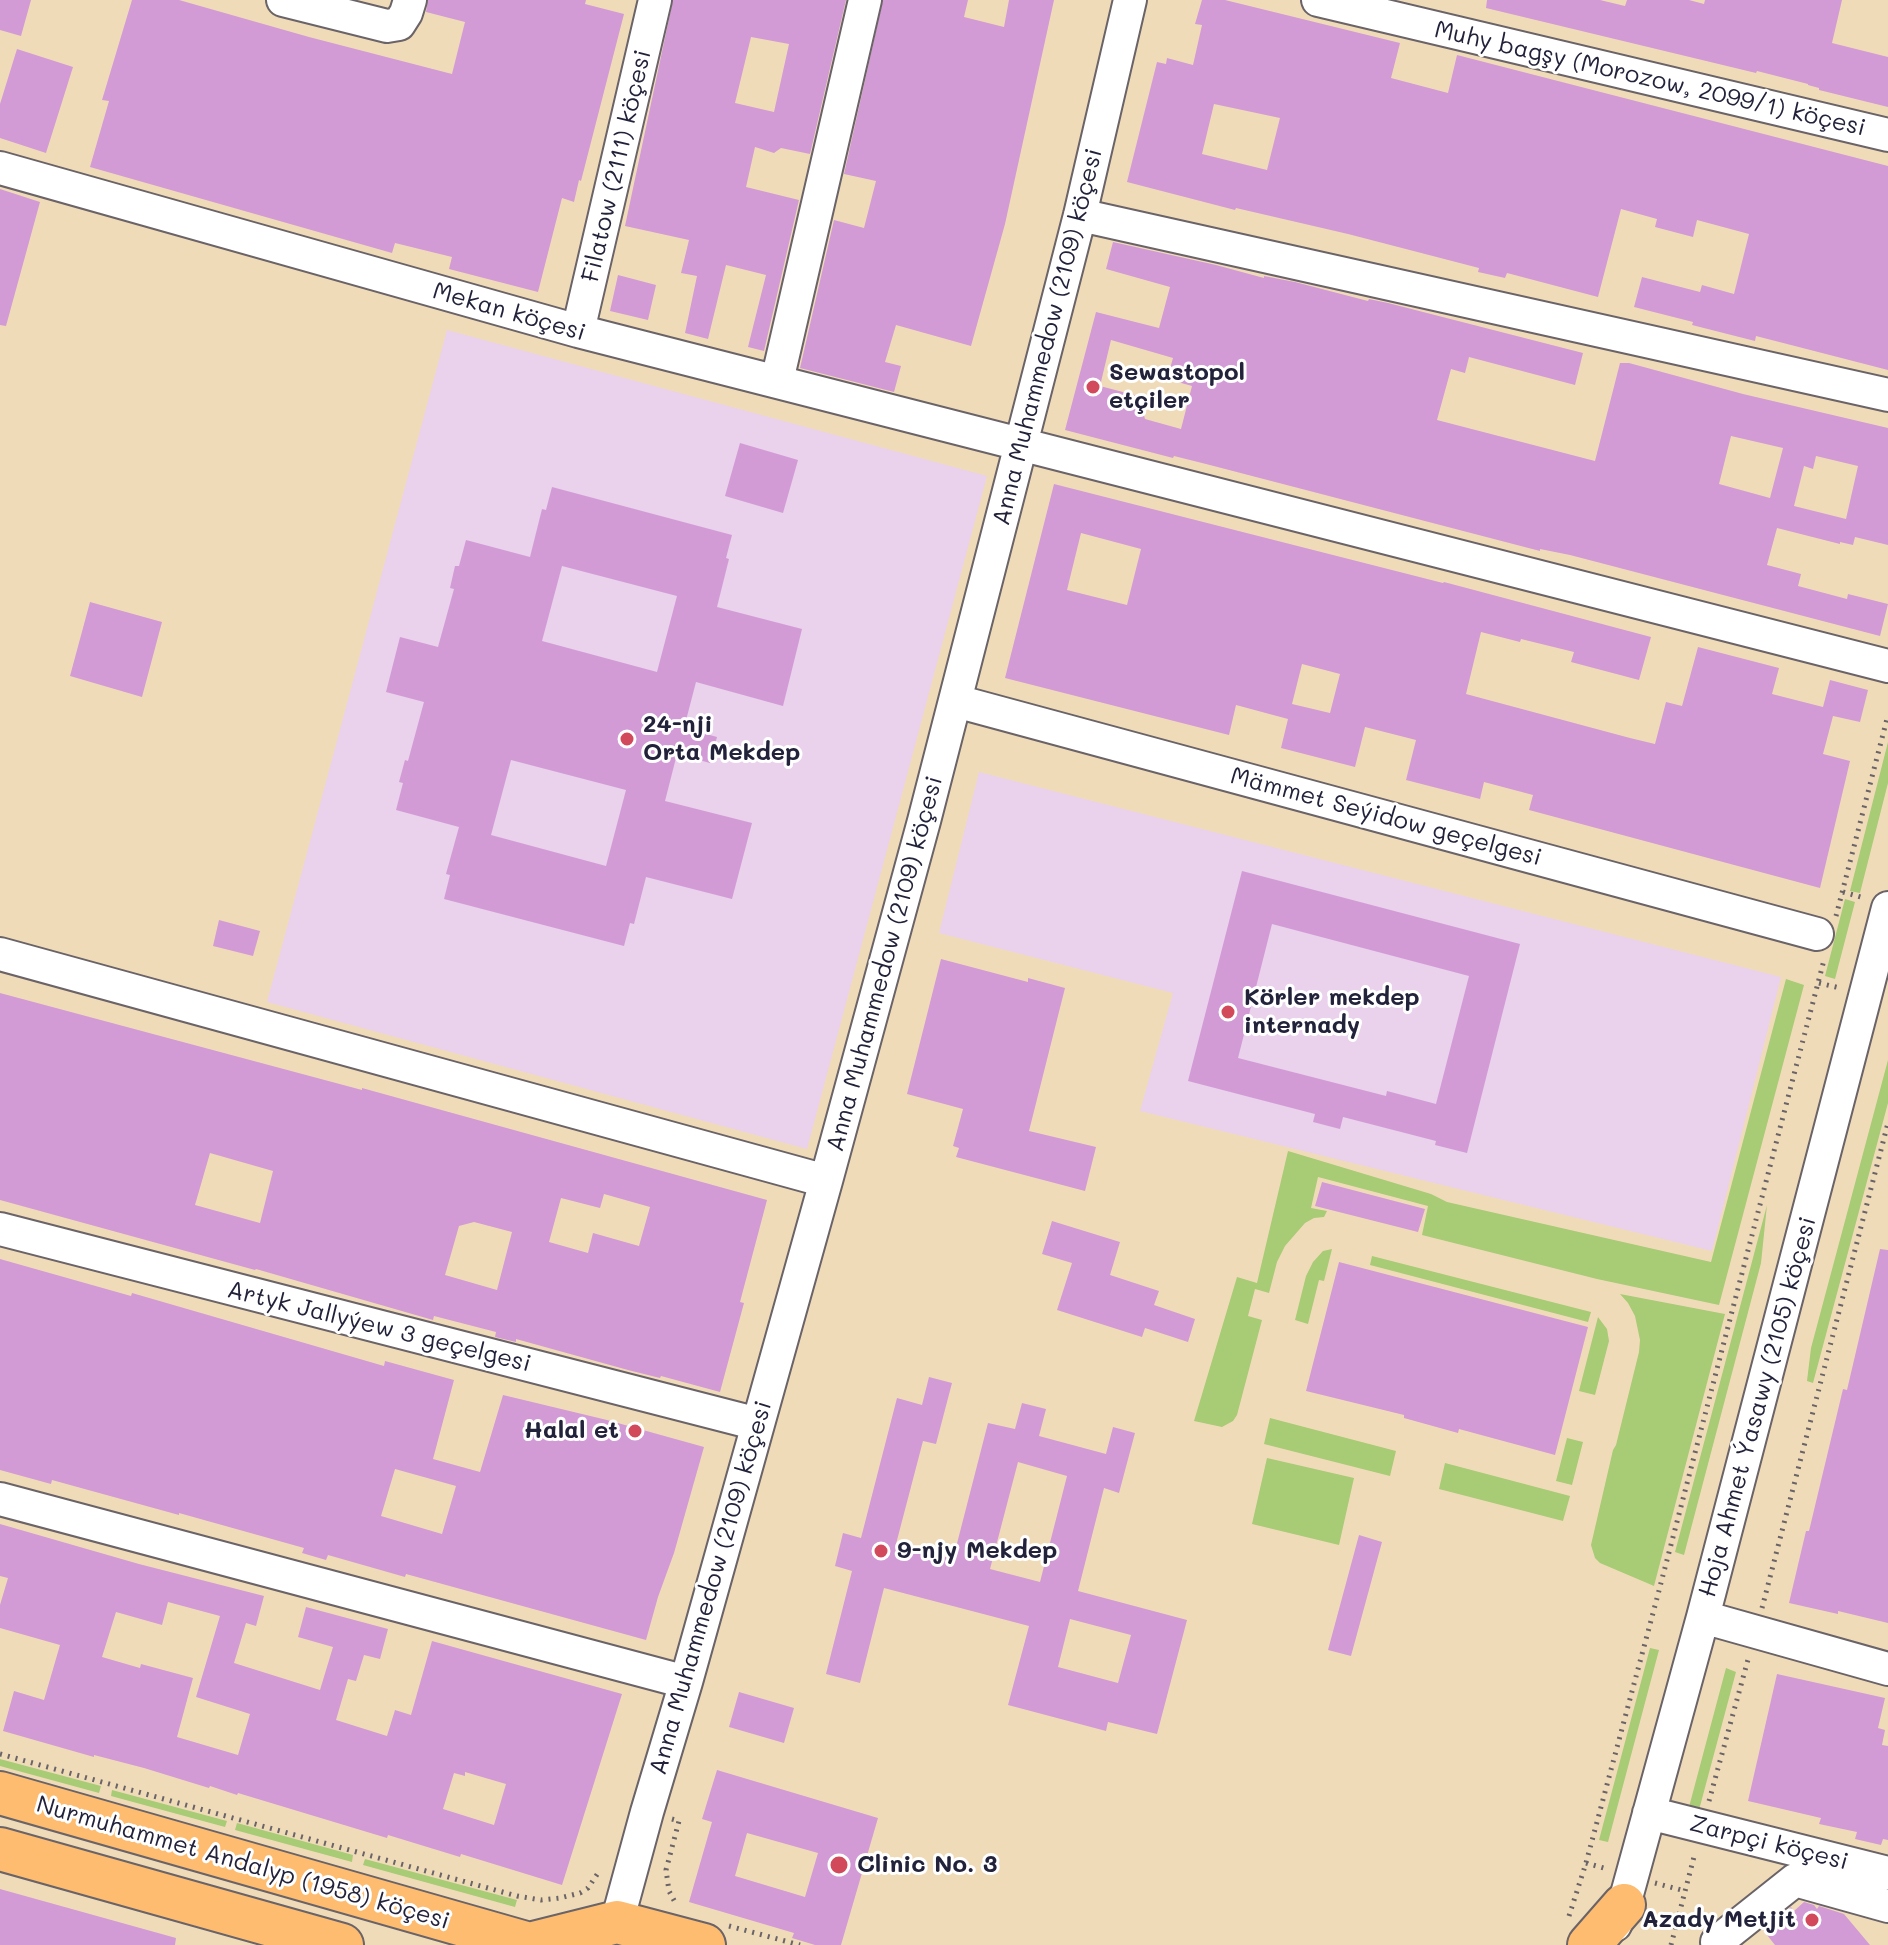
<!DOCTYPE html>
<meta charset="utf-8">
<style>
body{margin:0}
canvas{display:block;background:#f0dbb9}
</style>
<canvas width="1888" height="1945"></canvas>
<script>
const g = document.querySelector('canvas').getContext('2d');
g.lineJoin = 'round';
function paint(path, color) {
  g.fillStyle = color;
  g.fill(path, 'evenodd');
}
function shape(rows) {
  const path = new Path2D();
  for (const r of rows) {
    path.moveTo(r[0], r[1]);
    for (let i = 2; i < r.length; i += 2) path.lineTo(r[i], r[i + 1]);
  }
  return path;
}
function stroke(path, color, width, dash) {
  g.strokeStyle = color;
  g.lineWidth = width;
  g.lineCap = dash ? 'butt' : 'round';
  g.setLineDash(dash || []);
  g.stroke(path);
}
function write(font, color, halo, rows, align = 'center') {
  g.font = font + ' Mali,sans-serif';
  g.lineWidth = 6;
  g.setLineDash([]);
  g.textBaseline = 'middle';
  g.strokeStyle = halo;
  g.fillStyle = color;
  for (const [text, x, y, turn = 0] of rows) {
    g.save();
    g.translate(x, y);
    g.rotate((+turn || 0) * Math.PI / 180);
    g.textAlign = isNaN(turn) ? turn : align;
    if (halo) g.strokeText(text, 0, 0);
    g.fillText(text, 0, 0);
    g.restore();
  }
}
paint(shape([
 [447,330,987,476,807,1149,267,1002],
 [979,772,1781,977,1712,1251,1140,1111,1173,993,939,933]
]), '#ead1ec');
paint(shape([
 [1888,742,1888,783,1860,893,1850,891],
 [1845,899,1855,902,1835,979,1825,976],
 [1786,979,1804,985,1719,1305,1597,1279,1422,1235,1428,1206,1318,1177,1311,1208,1327,1211,1324,1217,1314,1218,1305,1223,1285,1246,1277,1262,1269,1293,1255,1289,1248,1316,1262,1320,1237,1415,1233,1421,1222,1427,1194,1421,1237,1277,1257,1283,1288,1151,1431,1194,1447,1202,1711,1262],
 [1888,1060,1888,1103,1813,1383,1807,1381,1811,1348],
 [1767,1205,1761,1263,1684,1555,1675,1552],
 [1332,1249,1324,1281,1319,1280,1308,1324,1295,1320,1306,1276,1313,1262,1323,1251],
 [1372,1256,1591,1312,1588,1322,1370,1265],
 [1620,1294,1725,1314,1654,1586,1600,1563,1595,1558,1591,1545,1613,1450,1616,1445,1639,1352,1640,1340,1635,1316,1628,1303],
 [1598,1317,1607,1329,1609,1341,1595,1395,1579,1391],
 [1270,1418,1396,1451,1390,1476,1264,1444],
 [1567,1438,1583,1442,1572,1485,1556,1481],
 [1267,1458,1354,1478,1339,1545,1252,1524],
 [1445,1463,1570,1496,1563,1521,1439,1489],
 [1650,1648,1659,1650,1608,1842,1599,1840],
 [1726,1668,1736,1672,1699,1810,1689,1807],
 [0,1759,101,1786,99,1793,0,1766],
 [112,1790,227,1821,225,1827,111,1796],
 [237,1823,353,1855,352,1862,235,1830],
 [365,1859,517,1900,515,1907,363,1865]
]), '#a8cb75');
paint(shape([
 [0,0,31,0,21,36,0,30],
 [132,0,179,0,309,37,452,74,465,22,426,12,428,0,586,0,585,4,624,14,581,181,579,180,574,202,562,198,538,292,449,269,452,257,395,243,392,253,90,167,109,101,102,100],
 [673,0,846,0,810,154,781,148,774,153,755,147,746,187,799,200,764,351,748,347,766,275,726,265,708,339,685,333,697,276,681,273,689,240,625,226],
 [751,37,789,44,774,112,735,103],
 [883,0,968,0,964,17,1004,27,1009,0,1054,0,1005,224,971,346,896,325,885,362,901,366,894,392,800,368,834,220,864,228,876,181,844,174],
 [1202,0,1225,0,1400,43,1391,78,1448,93,1457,55,1888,166,1888,370,1756,336,1755,341,1692,325,1693,322,1634,307,1642,277,1700,292,1702,285,1734,294,1749,234,1697,220,1693,237,1655,227,1657,219,1621,209,1598,297,1507,273,1505,278,1478,272,1479,268,1348,234,1236,208,1235,210,1127,182,1157,62,1166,64,1167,58,1193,65,1202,25,1195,24],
 [1214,104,1280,118,1267,170,1202,154],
 [1487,0,1600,0,1625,6,1627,0,1689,0,1704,4,1705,0,1842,0,1832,43,1888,57,1888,107,1819,90,1819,88,1808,85,1808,84,1757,71,1756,73,1486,8],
 [17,49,73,67,46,153,0,138,0,104],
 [0,189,40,202,6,326,0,325],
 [1113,242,1216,265,1264,278,1264,276,1295,282,1368,301,1369,299,1388,303,1583,353,1575,385,1469,357,1465,373,1451,369,1437,420,1595,461,1620,363,1629,363,1743,394,1888,428,1888,545,1855,537,1853,545,1840,542,1840,544,1777,528,1767,565,1801,574,1798,586,1847,599,1848,594,1888,604,1880,636,1570,555,1540,549,1540,551,1206,464,1174,456,1173,458,1065,430,1096,312,1159,328,1170,287,1106,269],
 [1111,340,1173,358,1167,379,1192,386,1181,429,1145,419,1141,404,1142,397,1100,386],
 [1731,436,1783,448,1770,498,1719,484],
 [1816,456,1858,466,1846,519,1794,506,1804,466,1813,469],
 [618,275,656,285,648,320,610,311],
 [740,443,798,460,783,513,725,496],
 [1054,484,1443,583,1444,582,1651,637,1639,680,1571,662,1574,652,1521,639,1520,642,1481,632,1466,694,1630,738,1655,744,1666,702,1682,706,1698,647,1779,668,1772,694,1823,707,1830,680,1868,690,1860,722,1833,716,1823,754,1850,761,1820,888,1529,810,1533,795,1484,782,1480,799,1406,780,1416,740,1365,727,1355,767,1281,748,1288,719,1236,705,1229,735,1005,678],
 [1081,533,1141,549,1127,605,1067,590],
 [1302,664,1340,674,1330,713,1292,704,1289,716],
 [552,487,732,535,726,558,729,559,717,607,802,629,783,706,696,682,684,728,717,737,710,763,677,754,665,801,752,823,732,899,646,877,634,924,630,923,624,946,444,899,450,875,446,874,459,827,396,810,403,783,399,782,405,760,408,761,424,702,386,692,400,637,438,647,454,589,450,588,455,566,459,566,466,540,530,557,542,509,546,510],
 [562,566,677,596,657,672,542,641],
 [511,760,626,790,606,866,491,835],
 [90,602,162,622,142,697,70,676],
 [1242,871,1520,944,1467,1153,1435,1145,1436,1141,1343,1117,1340,1129,1313,1122,1315,1114,1188,1081],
 [1272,924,1469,976,1436,1104,1387,1091,1386,1096,1238,1058],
 [219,920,260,931,253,956,213,946],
 [941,959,1028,982,1028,978,1065,988,1029,1131,1096,1147,1085,1191,956,1157,959,1148,953,1146,963,1109,907,1094],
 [0,993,362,1090,362,1088,767,1200,740,1302,744,1303,720,1392,661,1376,660,1378,628,1370,516,1339,516,1342,495,1337,496,1332,434,1316,433,1320,256,1269,255,1270,0,1200],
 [210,1153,273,1171,260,1223,195,1205],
 [604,1194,650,1207,639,1246,593,1233,588,1253,549,1242,561,1198,600,1208],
 [474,1222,512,1232,497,1290,445,1275,459,1226],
 [1322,1182,1425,1209,1418,1232,1315,1206],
 [1052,1221,1120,1242,1110,1275,1159,1291,1154,1305,1195,1319,1188,1342,1145,1328,1142,1337,1057,1310,1072,1263,1042,1254],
 [1880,1249,1888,1250,1888,1623,1838,1611,1838,1614,1789,1603,1806,1531,1809,1531,1843,1389,1847,1390],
 [0,1259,131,1296,132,1293,384,1366,385,1361,454,1380,433,1459,480,1472,503,1395,607,1420,704,1447,674,1553,658,1597,646,1640,406,1574,405,1577,328,1555,326,1560,302,1553,304,1548,179,1513,179,1515,52,1480,51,1484,0,1470],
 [395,1469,456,1486,442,1534,381,1516],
 [1339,1262,1588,1327,1555,1455,1459,1429,1458,1433,1404,1418,1404,1415,1306,1391],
 [929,1377,952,1383,936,1444,923,1441,896,1544,953,1559,988,1423,1015,1429,1022,1403,1046,1409,1039,1436,1106,1454,1113,1427,1135,1433,1119,1493,1104,1488,1078,1591,1187,1620,1157,1734,1108,1722,1106,1731,1008,1705,1029,1626,884,1588,860,1683,826,1674,852,1571,835,1566,843,1533,861,1538,897,1398,922,1405],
 [1018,1462,1067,1476,1040,1582,990,1569],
 [1070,1619,1131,1635,1118,1683,1058,1667],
 [0,1524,139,1564,264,1596,256,1626,246,1623,234,1663,320,1690,333,1647,298,1637,306,1607,388,1629,380,1659,364,1655,356,1681,348,1679,336,1720,387,1736,395,1710,411,1715,432,1641,622,1694,562,1885,461,1854,460,1857,388,1835,387,1838,238,1793,237,1795,210,1786,209,1788,144,1768,94,1755,94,1757,3,1731,14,1691,44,1700,60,1645,0,1628,0,1605,8,1578,0,1576],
 [168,1602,220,1616,196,1697,250,1714,238,1755,177,1737,193,1678,141,1664,140,1668,102,1657,116,1612,162,1625],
 [465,1772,506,1784,494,1825,443,1809,454,1773,465,1776],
 [1359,1535,1382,1542,1351,1656,1328,1650],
 [1777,1674,1885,1698,1878,1728,1885,1730,1882,1745,1888,1746,1888,1840,1883,1839,1881,1845,1855,1839,1857,1832,1819,1824,1821,1818,1748,1801],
 [739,1692,794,1708,784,1743,729,1727],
 [717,1770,878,1818,841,1945,815,1945,792,1938,794,1933,689,1902,712,1822,702,1819],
 [747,1833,818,1853,805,1897,735,1876],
 [0,1889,176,1938,175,1945,0,1945],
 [1804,1902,1814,1905,1817,1909,1819,1906,1844,1914,1870,1945,1775,1945,1763,1930,1791,1907,1794,1911]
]), '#d29bd6');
const minor = shape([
 [283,0,387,26,399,24,406,13,410,0],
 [1318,0,1888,135],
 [0,168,578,331,1888,666],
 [1080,215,1888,395],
 [578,331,655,0],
 [777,381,865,0],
 [956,701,1817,934],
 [0,954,826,1181],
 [0,1229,758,1424],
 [0,1499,686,1682],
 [1703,1617,1888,1669],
 [1649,1813,1888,1873],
 [617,1922,647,1812,686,1682,826,1181,924,821,1080,215,1130,0],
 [1615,1925,1624,1905,1632,1876,1703,1617,1888,908],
 [1720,1945,1717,1942,1795,1880,1888,1906]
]);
const major = shape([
 [0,1793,533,1945],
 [0,1849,342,1945],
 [529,1944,617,1922,704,1945],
 [1589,1945,1624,1905]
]);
stroke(minor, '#6a6367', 36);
stroke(major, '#6a6367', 46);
stroke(shape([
 [1843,892,1864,898],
 [1836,916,1888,715],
 [1819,983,1840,988],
 [1762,1608,1888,1123],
 [0,1754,517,1896,541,1900,560,1898,580,1893,588,1888,600,1870],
 [1709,1801,1749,1656],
 [672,1819,679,1821,666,1870,669,1891,676,1904],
 [1586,1863,1607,1869],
 [1655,1883,1685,1891],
 [1569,1916,1586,1863,1656,1602,1824,960],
 [729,1926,800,1945],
 [1671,1945,1695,1853]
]), '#6a6367', 5, [2, 6]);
stroke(minor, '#fff', 32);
stroke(major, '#fdbc6f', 42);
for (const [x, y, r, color] of [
 [1093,387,8,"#d1495b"],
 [627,739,8,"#d1495b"],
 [1228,1012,8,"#d1495b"],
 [635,1431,8,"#d1495b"],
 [881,1551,8,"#d1495b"],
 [839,1865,10,"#d1495b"],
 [1812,1920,8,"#d1495b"]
]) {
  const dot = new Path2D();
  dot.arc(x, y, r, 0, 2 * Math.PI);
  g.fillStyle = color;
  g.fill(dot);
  stroke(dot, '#fff', 3);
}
write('24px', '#22223b', '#fff', [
 ["Muhy bagşy (Morozow, 2099/1) köçesi",1650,79,13],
 ["Filatow (2111) köçesi",617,166,-77],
 ["Mekan köçesi",509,312,16],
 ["Anna Muhammedow (2109) köçesi",1048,337,-76],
 ["Mämmet Seýidow geçelgesi",1386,817,15],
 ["Anna Muhammedow (2109) köçesi",885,964,-75],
 ["Artyk Jallyýew 3 geçelgesi",379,1327,14],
 ["Hoja Ahmet Ýasawy (2105) köçesi",1758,1407,-75],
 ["Anna Muhammedow (2109) köçesi",711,1588,-74],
 ["Zarpçi köçesi",1769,1843,14],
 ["Nurmuhammet Andalyp (1958) köçesi",243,1863,16]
]);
write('bold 24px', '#22223b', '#fff', [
 ["Sewastopol",1109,373],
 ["etçiler",1109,401],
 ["24-nji",643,725],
 ["Orta Mekdep",643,753],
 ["Körler mekdep",1244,998],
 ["internady",1244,1026],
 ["Halal et",619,1431,"right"],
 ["9-njy Mekdep",897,1551],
 ["Clinic No. 3",857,1865],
 ["Azady Metjit",1796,1920,"right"]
], 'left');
</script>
